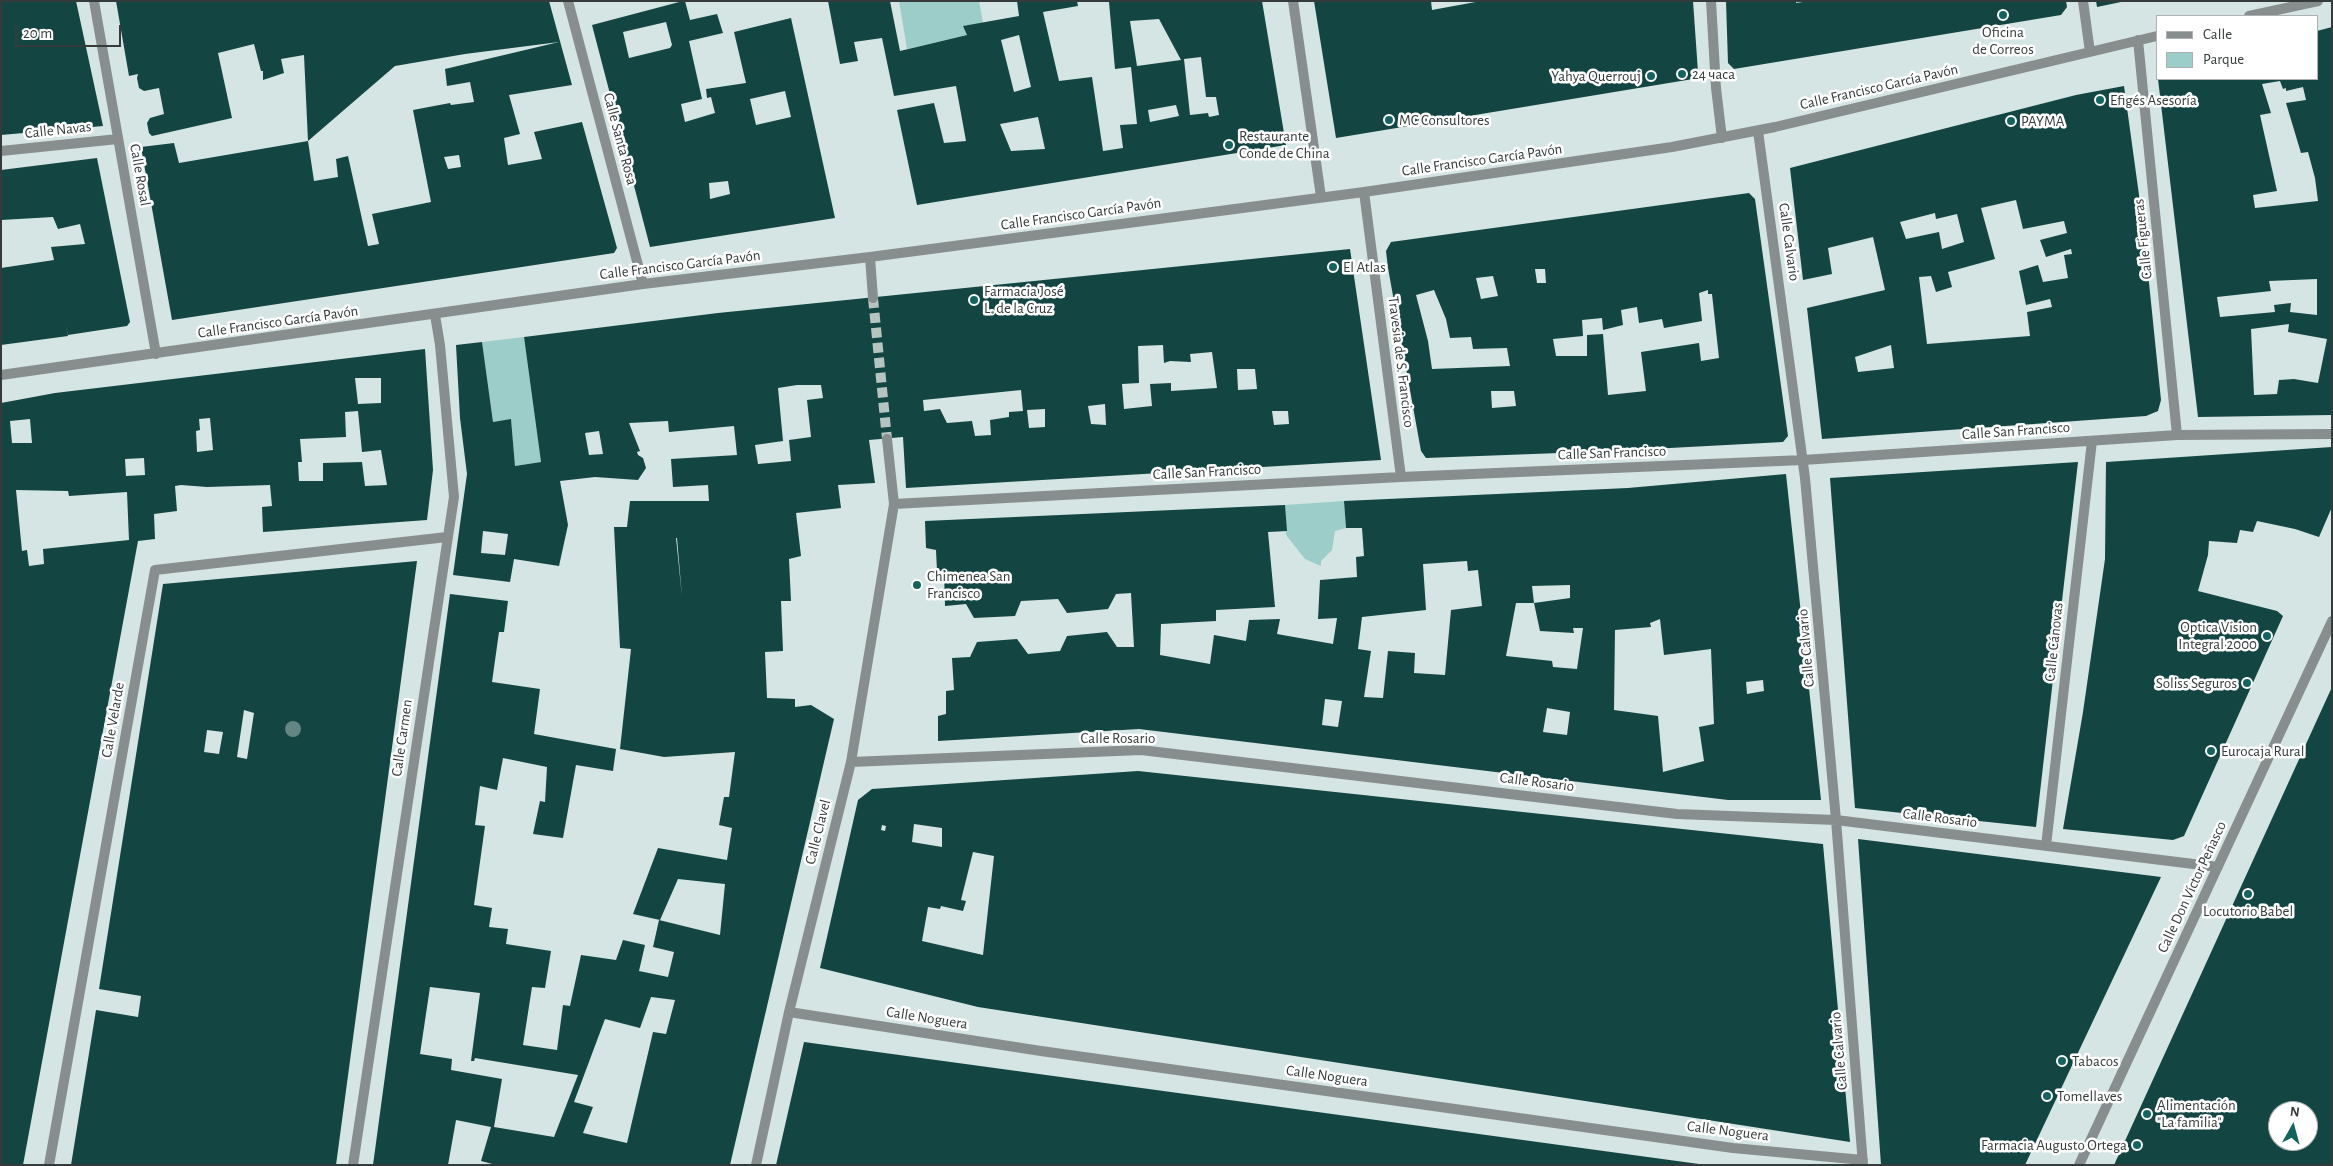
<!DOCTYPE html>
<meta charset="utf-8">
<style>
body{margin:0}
#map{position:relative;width:2333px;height:1166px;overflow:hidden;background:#d5e5e3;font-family:"Alegreya Sans",sans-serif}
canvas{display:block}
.frame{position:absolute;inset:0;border:2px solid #343b3a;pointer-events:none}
.legend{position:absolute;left:2156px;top:15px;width:162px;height:65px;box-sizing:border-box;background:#fff;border:1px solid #aeb1b0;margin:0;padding:6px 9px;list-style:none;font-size:15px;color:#343b3a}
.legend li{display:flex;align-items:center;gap:10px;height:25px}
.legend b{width:25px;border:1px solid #aeb1b0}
.north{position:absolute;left:2268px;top:1101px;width:50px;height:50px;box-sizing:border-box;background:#fff;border:1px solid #aeb1b0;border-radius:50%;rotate:7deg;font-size:14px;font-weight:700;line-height:20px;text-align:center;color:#343b3a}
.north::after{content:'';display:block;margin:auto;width:18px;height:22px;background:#15635f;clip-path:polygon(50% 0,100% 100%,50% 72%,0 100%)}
.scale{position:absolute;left:15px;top:25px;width:106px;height:22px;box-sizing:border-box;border:2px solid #343b3a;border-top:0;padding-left:6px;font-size:15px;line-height:18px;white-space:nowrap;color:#343b3a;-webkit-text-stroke:4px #fff;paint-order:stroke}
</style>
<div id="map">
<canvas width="2333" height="1166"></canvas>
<div class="frame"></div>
<ul class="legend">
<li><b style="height:6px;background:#888e8e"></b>Calle</li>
<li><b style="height:14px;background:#9ccdc9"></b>Parque</li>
</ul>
<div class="north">N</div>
<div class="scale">20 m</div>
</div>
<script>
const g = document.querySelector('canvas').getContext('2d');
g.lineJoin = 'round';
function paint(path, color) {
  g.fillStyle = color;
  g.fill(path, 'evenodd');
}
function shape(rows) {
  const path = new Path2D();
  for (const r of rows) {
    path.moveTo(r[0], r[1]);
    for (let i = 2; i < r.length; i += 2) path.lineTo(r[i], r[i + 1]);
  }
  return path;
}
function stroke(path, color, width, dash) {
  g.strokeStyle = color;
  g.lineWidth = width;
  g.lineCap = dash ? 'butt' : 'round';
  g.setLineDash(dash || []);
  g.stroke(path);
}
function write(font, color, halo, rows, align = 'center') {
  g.font = font + ' "Alegreya Sans",sans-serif';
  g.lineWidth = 5;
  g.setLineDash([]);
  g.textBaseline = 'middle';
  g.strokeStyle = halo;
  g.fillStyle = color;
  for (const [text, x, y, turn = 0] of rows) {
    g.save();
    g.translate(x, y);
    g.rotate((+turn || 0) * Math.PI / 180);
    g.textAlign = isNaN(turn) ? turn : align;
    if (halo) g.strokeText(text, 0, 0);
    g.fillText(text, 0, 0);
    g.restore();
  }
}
paint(shape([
 [899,1,979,1,983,23,964,26,967,35,907,49],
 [524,337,541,462,515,466,511,420,493,422,482,342],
 [1344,501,1346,528,1335,531,1332,550,1321,561,1321,566,1305,559,1286,535,1285,505]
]), '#9ccdc9');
paint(shape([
 [1,1,76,1,103,126,1,135],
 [116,1,549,1,572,85,509,95,520,134,504,138,508,165,542,159,534,132,582,122,617,248,614,253,172,320,141,147,174,143,179,163,308,141,314,181,338,177,336,159,348,156,368,246,379,244,372,214,431,202,413,110,450,103,451,105,474,102,470,82,447,86,445,69,559,42,465,54,395,66,308,141,304,55,281,59,284,73,263,80,263,71,261,71,254,44,218,53,232,118,152,136,149,133,147,123,150,118,164,114,159,88,144,91,139,88,137,78,138,74,129,76],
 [459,155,461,167,448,169,444,157],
 [683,1,685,1,690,20,717,14,723,33,689,41,702,99,681,104,685,122,715,113,711,97,707,98,706,89,746,83,734,32,791,18,835,218,650,247,592,25],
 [666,22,672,45,670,48,629,58,623,32],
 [785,91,791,117,756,125,750,99],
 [728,181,730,194,710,199,709,183],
 [828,1,890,1,900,51,967,35,963,26,1019,16,1017,1,1077,1,1078,6,1043,12,1059,81,1092,77,1103,151,1123,148,1120,125,1137,124,1131,67,1115,69,1109,2,1262,1,1286,145,917,205,897,110,934,103,944,143,966,141,956,86,894,96,882,38,854,42,858,61,840,64],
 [1159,19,1181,60,1137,66,1130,21],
 [1019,35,1031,87,1014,92,1001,40],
 [1201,57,1206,97,1216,97,1219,115,1209,117,1208,113,1190,115,1184,59],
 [1176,105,1179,116,1150,122,1148,110],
 [1038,117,1045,149,1011,151,1000,124],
 [1314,1,1431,1,1432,10,1481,1,1693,1,1698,72,1693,79,1336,138],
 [1726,1,1796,1,1796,3,1810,1,2066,1,2067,7,2061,15,1734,69,1728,63],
 [2096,1,2121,1,2121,2,2097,7],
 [2332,27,2332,415,2198,417,2158,79,2317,79,2317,31],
 [2280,81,2283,89,2286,88,2286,91,2303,87,2306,100,2286,103,2301,153,2308,152,2315,178,2318,201,2255,208,2253,195,2277,191,2260,115,2271,113,2262,84],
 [2317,279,2317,315,2290,312,2291,303,2274,305,2275,312,2220,317,2217,297,2271,291,2269,281],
 [2289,324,2288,332,2327,339,2318,383,2294,379,2279,380,2277,394,2254,395,2251,329],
 [2124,86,2143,224,2161,400,2158,411,2146,416,1822,439,1807,308,1885,290,1873,237,1828,248,1832,274,1803,280,1790,168,2076,95],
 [2016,200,2023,229,2064,221,2067,233,2040,240,2046,257,2071,249,2072,254,2064,255,2068,278,2043,282,2038,265,2019,271,2026,305,2050,299,2052,307,2027,312,2030,336,1927,344,1919,277,1931,276,1936,292,1952,287,1948,272,1995,259,1981,208],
 [1935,213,1936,219,1957,214,1964,242,1942,249,1939,232,1906,239,1900,222],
 [1891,345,1894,368,1858,372,1855,357],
 [97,158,130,322,127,326,68,335,66,326,68,336,1,345,1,268,54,260,51,247,85,244,80,224,58,229,53,217,1,220,1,170],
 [1749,193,1755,199,1788,436,1783,442,1613,451,1426,458,1421,451,1388,268,1386,251,1391,242],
 [1535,269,1545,269,1546,283,1537,283],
 [1493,276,1498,296,1481,299,1476,278],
 [1434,290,1446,319,1450,338,1471,337,1473,349,1507,348,1510,366,1432,369,1428,341,1416,295],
 [1708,290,1708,294,1712,294,1719,358,1701,361,1699,343,1641,352,1646,391,1608,395,1603,334,1587,335,1587,356,1556,356,1553,339,1583,336,1582,320,1602,318,1603,330,1623,325,1621,310,1637,307,1639,323,1662,319,1664,328,1702,321,1699,293],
 [1491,391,1514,391,1516,406,1492,408],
 [1350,249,1381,460,906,488,903,437,869,440,875,483,838,485,841,508,796,513,801,556,789,559,791,601,781,601,783,651,765,652,767,698,795,699,795,707,811,705,834,719,730,1165,496,1165,481,1161,491,1127,456,1120,448,1165,373,1165,450,594,508,601,504,632,499,632,492,682,540,689,534,734,616,749,613,771,576,765,563,838,533,834,540,801,545,802,547,767,503,758,497,790,480,786,475,825,485,826,474,905,492,908,489,927,508,929,506,944,551,951,545,988,532,987,523,1045,557,1050,563,1005,570,1006,581,955,616,960,623,940,645,945,639,971,668,977,674,952,653,947,659,920,720,935,725,884,678,879,660,920,633,914,658,848,727,860,732,828,719,825,724,797,729,797,735,752,664,757,620,749,631,649,620,648,614,527,627,527,630,501,709,501,708,485,673,487,671,459,737,455,734,426,669,432,668,421,629,423,640,451,637,452,638,455,643,458,646,468,638,480,595,477,560,481,568,525,559,566,514,559,510,582,453,575,467,474,460,418,456,345,482,342,493,422,511,419,515,466,541,462,524,337,718,313],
 [1163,345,1164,363,1170,361,1191,362,1190,354,1212,352,1217,388,1171,391,1171,383,1150,384,1152,406,1124,409,1122,384,1139,383,1138,346],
 [1237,369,1255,369,1257,389,1238,390],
 [797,385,821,385,823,398,807,400,811,437,789,440,791,461,758,464,755,445,783,441,778,388],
 [1021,390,1023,411,1009,412,1009,417,990,420,991,435,975,436,972,421,947,423,940,409,924,411,923,400],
 [1105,404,1106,425,1091,424,1088,406],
 [1045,409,1045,427,1029,428,1027,410],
 [1272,411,1288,411,1289,424,1274,425],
 [599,431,603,454,589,455,585,433],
 [483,531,508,534,505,555,481,553],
 [676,538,677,538,682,597],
 [430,987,480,993,471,1061,474,1061,475,1058,578,1075,554,1137,494,1127,502,1079,451,1070,452,1059,420,1054],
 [651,997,675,1000,666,1034,653,1032,627,1143,583,1133,593,1107,574,1102,605,1019,640,1028],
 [425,349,433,470,427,520,263,532,262,507,272,506,270,485,207,487,181,485,175,486,177,511,154,514,155,539,138,541,23,1165,1,1165,1,403,55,393],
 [355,378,381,378,381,403,358,404],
 [358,411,362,452,381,450,387,485,365,486,362,462,323,463,323,481,299,481,298,462,302,462,300,439,346,437,345,412],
 [210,418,213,450,197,452,196,431,200,430,199,419],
 [30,419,32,443,12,443,10,421],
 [144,458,145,475,126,476,125,459],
 [16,490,68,491,69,496,127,492,129,540,43,549,44,564,29,566,27,550,22,551],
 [2332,447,2332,507,2319,537,2295,529,2257,521,2253,532,2240,530,2237,543,2209,541,2208,555,2198,591,2277,611,2283,616,2184,836,2173,840,2063,829,2083,712,2105,559,2106,462],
 [2078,462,2036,827,1855,808,1830,478],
 [1786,474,1821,800,1728,800,1139,729,938,741,938,716,946,714,946,691,954,690,952,658,970,657,977,642,1017,639,1028,654,1060,651,1067,636,1107,632,1117,647,1134,647,1131,593,1116,594,1108,609,1067,613,1058,599,1021,601,1015,616,974,618,966,604,945,606,944,571,937,571,936,550,926,548,925,521,1285,505,1287,531,1268,532,1275,607,1216,610,1216,621,1161,624,1160,655,1210,664,1214,635,1246,641,1249,620,1280,619,1277,634,1333,644,1337,618,1318,619,1320,580,1357,577,1356,557,1364,556,1362,528,1346,528,1344,501,1628,488],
 [1467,561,1468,571,1478,570,1482,606,1451,610,1445,675,1414,673,1415,653,1388,651,1383,698,1364,697,1371,651,1358,649,1362,617,1426,610,1423,564],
 [1570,585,1570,598,1534,603,1540,631,1574,633,1573,628,1583,628,1577,669,1553,667,1552,661,1506,656,1516,603,1534,603,1532,586],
 [1660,619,1664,655,1711,649,1714,724,1699,727,1704,761,1663,772,1658,716,1614,710,1615,630,1651,627,1650,623],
 [1763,680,1764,691,1747,694,1746,682],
 [1325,699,1342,701,1338,727,1322,725],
 [1547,708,1570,712,1567,735,1543,732],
 [417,561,336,1165,71,1165,96,1010,138,1017,141,996,99,989,163,584],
 [244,710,254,713,247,759,237,757],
 [207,730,223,732,219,754,204,752],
 [2332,687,2332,1165,2114,1165],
 [2278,1111,2308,1111,2308,1141,2278,1141],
 [1138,771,1823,844,1850,1142,978,1007,820,968,858,800,872,789],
 [914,824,942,828,942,847,912,842],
 [882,825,886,826,885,831,881,830],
 [973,852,994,856,983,955,922,941,928,907,940,909,941,906,963,911,966,901,961,900],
 [1858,839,2161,877,2025,1165,1881,1165],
 [804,1042,1699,1164,1699,1165,776,1165]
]), '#134542');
stroke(shape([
 [873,298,887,439]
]), '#b5c3c1', 10, [10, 5]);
stroke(shape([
 [94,1,156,354],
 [568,1,643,284],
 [1293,1,1321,197],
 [1711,1,1716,88,1722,138],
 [2083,1,2090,52],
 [2249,16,2318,1],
 [2138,40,2177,435],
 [1758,131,1805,478,1836,820,1863,1165],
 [1,151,118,139],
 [1364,192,1401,477],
 [870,257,873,298],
 [1,375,643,284,870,257,1364,192,1672,147,1775,127,2157,36],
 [894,504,1401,477,1803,460,2177,435,2332,434],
 [851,762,1141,750,1677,814,1836,820,2218,867],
 [2046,846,2092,441],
 [789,1012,1041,1051,1733,1148,1863,1160],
 [49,1165,155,570,447,537],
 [353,1165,454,497,440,345,435,315],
 [756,1165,789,1012,851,762,894,504,887,439],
 [2079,1165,2332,621]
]), '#888e8e', 10);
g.fillStyle = '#638583';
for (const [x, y] of [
 [293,729]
]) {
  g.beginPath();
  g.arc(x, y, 8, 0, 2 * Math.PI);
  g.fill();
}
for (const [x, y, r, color] of [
 [2003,15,5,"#15635f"],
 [1682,74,5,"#15635f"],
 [1651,76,5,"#15635f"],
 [2100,100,5,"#15635f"],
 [1389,120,5,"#15635f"],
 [2011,121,5,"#15635f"],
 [1229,145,5,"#15635f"],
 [1333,267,5,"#15635f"],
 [974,300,5,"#15635f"],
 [917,585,5,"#15635f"],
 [2267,636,5,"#15635f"],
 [2247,683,5,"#15635f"],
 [2211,751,5,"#15635f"],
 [2248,894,5,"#15635f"],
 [2062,1061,5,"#15635f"],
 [2047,1096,5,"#15635f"],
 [2147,1114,5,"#15635f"],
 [2137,1145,5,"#15635f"]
]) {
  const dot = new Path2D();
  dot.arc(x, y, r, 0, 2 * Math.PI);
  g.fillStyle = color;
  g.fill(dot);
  stroke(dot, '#fff', 2);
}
write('15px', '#343b3a', '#fff', [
 ["Oficina",2003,32,"center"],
 ["de Correos",2003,49,"center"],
 ["24 часа",1692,74],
 ["Yahya Querrouj",1641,76,"right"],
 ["Efigés Asesoría",2110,100],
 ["MC Consultores",1399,120],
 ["PAYMA",2021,121],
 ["Restaurante",1239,136],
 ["Conde de China",1239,153],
 ["El Atlas",1343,267],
 ["Farmacia José",984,291],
 ["L. de la Cruz",984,308],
 ["Chimenea San",927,576],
 ["Francisco",927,593],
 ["Optica Vision",2257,627,"right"],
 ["Integral 2000",2257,644,"right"],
 ["Soliss Seguros",2237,683,"right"],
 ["Eurocaja Rural",2221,751],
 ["Locutorio Babel",2248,911,"center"],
 ["Tabacos",2072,1061],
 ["Tomellaves",2057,1096],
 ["Alimentación",2157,1105],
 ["\"La familia\"",2157,1122],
 ["Farmacia Augusto Ortega",2127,1145,"right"]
], 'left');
write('15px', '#343b3a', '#fff', [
 ["Calle Francisco García Pavón",1879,87,-13],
 ["Calle Navas",58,130,-6],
 ["Calle Santa Rosa",620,139,75],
 ["Calle Francisco García Pavón",1482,160,-8],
 ["Calle Rosal",140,175,80],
 ["Calle Francisco García Pavón",1081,214,-8],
 ["Calle Figueras",2143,239,-96],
 ["Calle Calvario",1789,242,82],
 ["Calle Francisco García Pavón",680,265,-7],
 ["Calle Francisco García Pavón",278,322,-8],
 ["Travesia de S. Francisco",1401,362,83],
 ["Calle San Francisco",2016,431,-4],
 ["Calle San Francisco",1612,453,-2],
 ["Calle San Francisco",1207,472,-3],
 ["Calle Cánovas",2054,642,-84],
 ["Calle Calvario",1806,648,-95],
 ["Calle Velarde",113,720,-80],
 ["Calle Carmen",402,738,-82],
 ["Calle Rosario",1118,738],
 ["Calle Rosario",1537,782,7],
 ["Calle Rosario",1940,818,7],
 ["Calle Clavel",818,832,-76],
 ["Calle Don Víctor Peñasco",2192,887,-65],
 ["Calle Noguera",927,1018,9],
 ["Calle Calvario",1839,1051,-95],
 ["Calle Noguera",1327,1076,8],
 ["Calle Noguera",1728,1131,7]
]);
</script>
